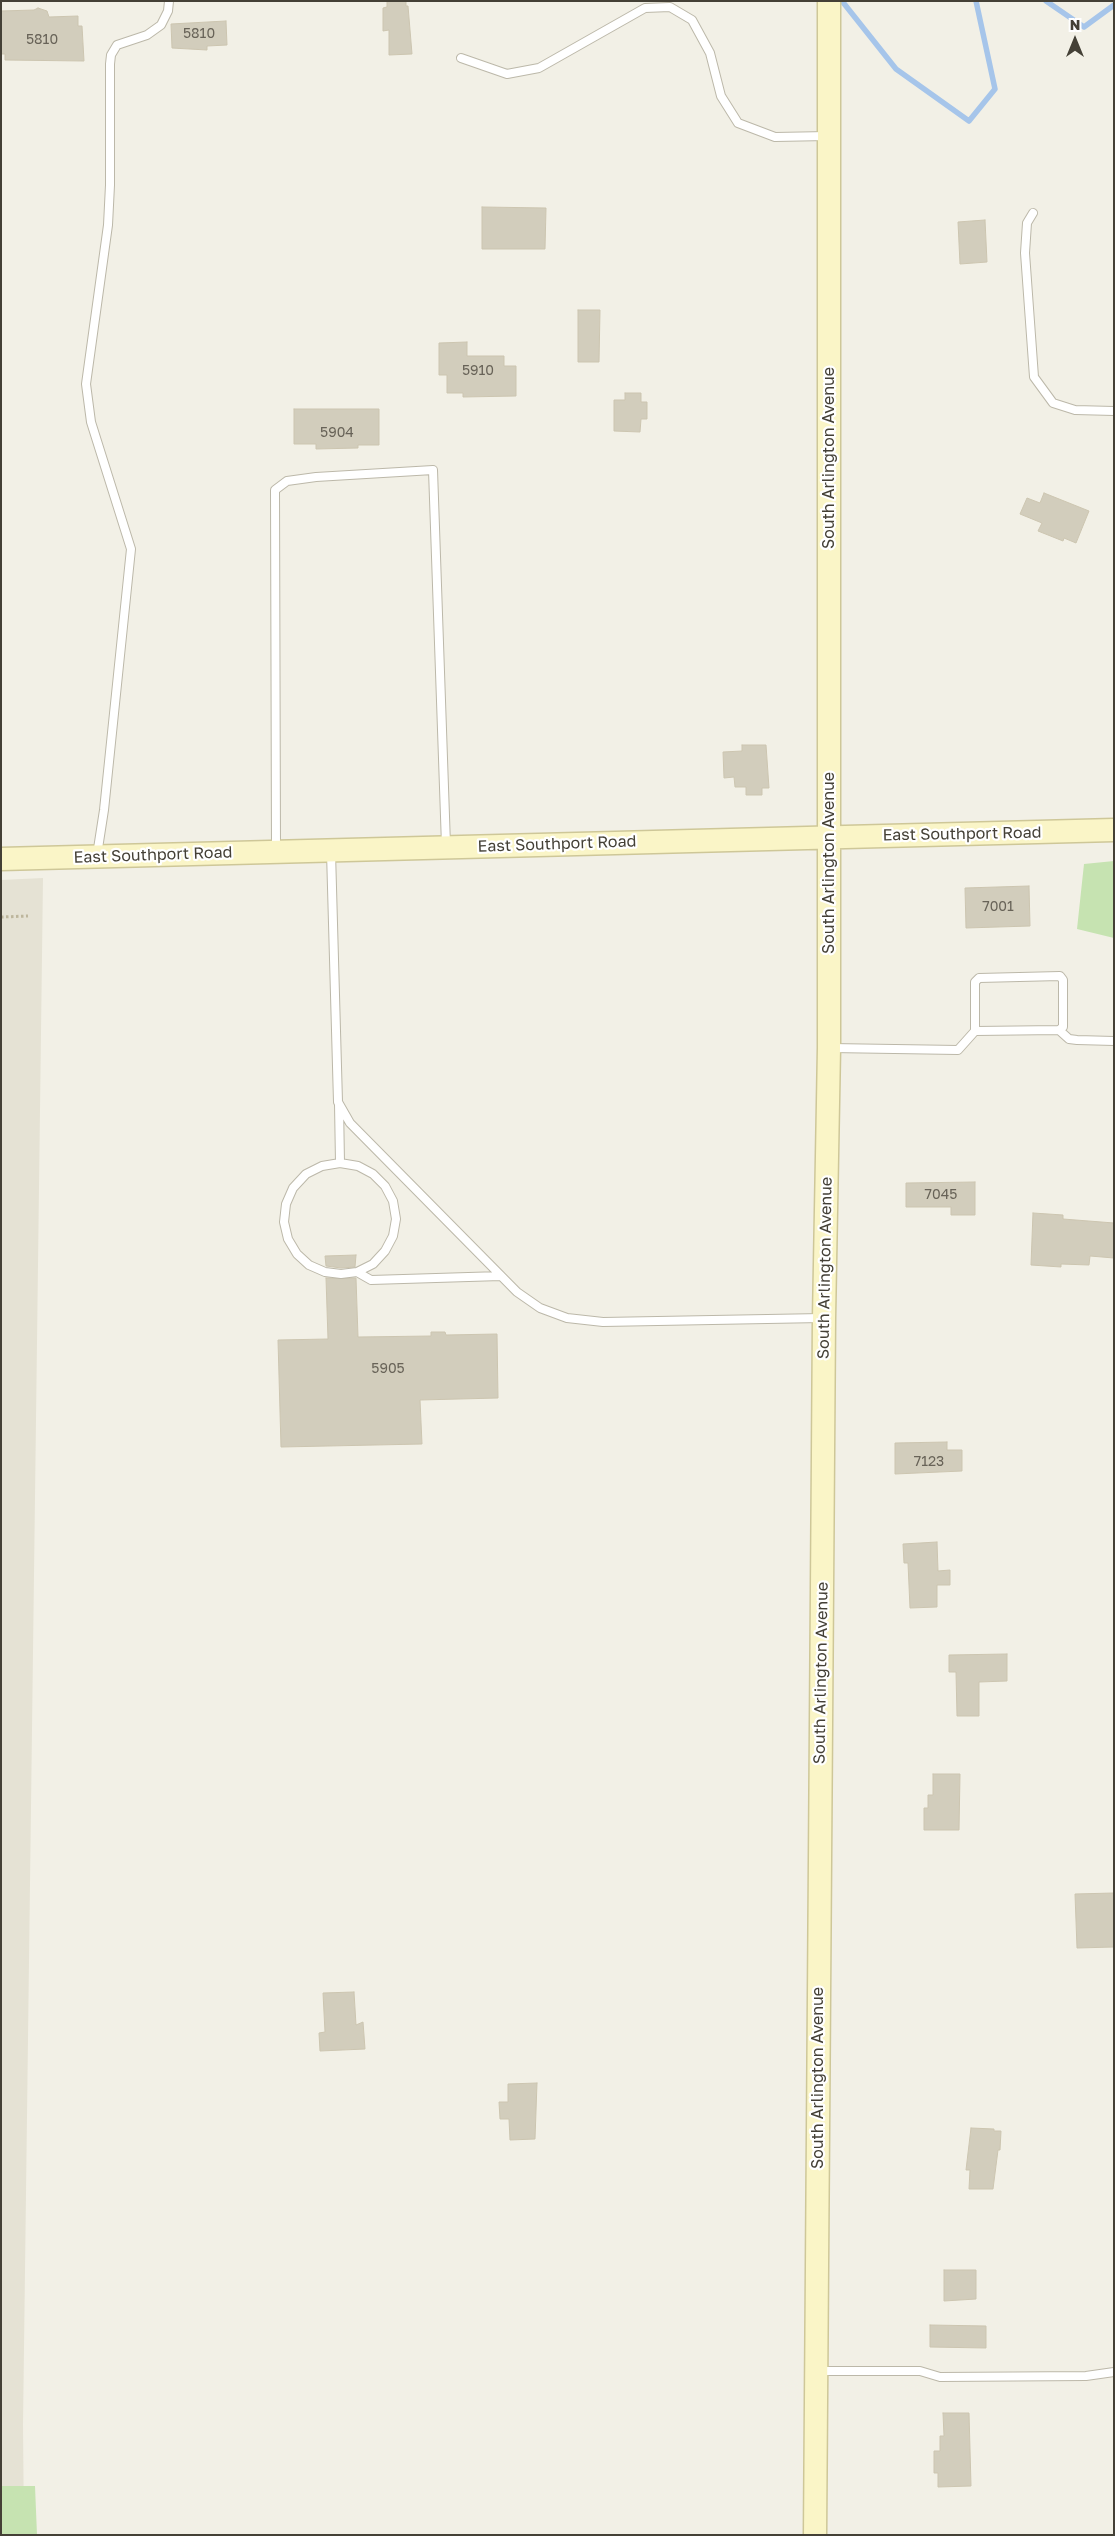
<!DOCTYPE html>
<style>
body{margin:0}
#map{position:relative;width:1115px;height:2536px;overflow:hidden;background:#f2f0e6;font-family:"Golos Text",sans-serif}
canvas{display:block}
.frame{position:absolute;inset:0;border:2px solid #444036;pointer-events:none}
.north{position:absolute;left:1050px;top:15px;width:50px;height:50px;-webkit-text-stroke:4px #fff;paint-order:stroke;rotate:0deg;font-size:14px;font-weight:700;line-height:20px;text-align:center;color:#444036}
.north::after{content:'';display:block;margin:auto;width:18px;height:22px;background:#444036;clip-path:polygon(50% 0,100% 100%,50% 72%,0 100%)}
</style>
<div id="map">
<canvas width="1115" height="2536"></canvas>
<div class="frame"></div>
<div class="north">N</div>
</div>
<script>
const g = document.querySelector('canvas').getContext('2d');
g.lineJoin = 'round';
function paint(path, color) {
  g.fillStyle = color;
  g.fill(path, 'evenodd');
}
function shape(rows) {
  const path = new Path2D();
  for (const r of rows) {
    path.moveTo(r[0], r[1]);
    for (let i = 2; i < r.length; i += 2) path.lineTo(r[i], r[i + 1]);
  }
  return path;
}
function stroke(path, color, width, dash) {
  g.strokeStyle = color;
  g.lineWidth = width;
  g.lineCap = dash ? 'butt' : 'round';
  g.setLineDash(dash || []);
  g.stroke(path);
}
function write(font, color, halo, rows, align = 'center') {
  g.font = font + ' "Golos Text",sans-serif';
  g.lineWidth = 4.5;
  g.setLineDash([]);
  g.textBaseline = 'middle';
  g.strokeStyle = halo;
  g.fillStyle = color;
  for (const [text, x, y, turn = 0] of rows) {
    g.save();
    g.translate(x, y);
    g.rotate((+turn || 0) * Math.PI / 180);
    g.textAlign = isNaN(turn) ? turn : align;
    if (halo) g.strokeText(text, 0, 0);
    g.fillText(text, 0, 0);
    g.restore();
  }
}
paint(shape([
 [43,878,23,2424,24,2535,1,2535,1,880]
]), '#e5e2d4');
paint(shape([
 [1114,861,1114,938,1077,929,1084,864],
 [1,2486,35,2486,37,2535,1,2535]
]), '#c6e3b1');
stroke(shape([
 [842,1,896,69,969,121,995,89,976,1],
 [1046,1,1084,27,1114,5]
]), '#a6c5ea', 5.5);
const building = shape([
 [387,1,406,1,406,6,408,6,412,54,389,55,389,30,383,31,383,8,387,7,387,1],
 [38,8,47,11,49,17,78,16,78,26,82,26,84,61,5,60,5,54,1,54,1,11,34,10,38,8],
 [226,21,227,45,207,46,207,50,172,48,171,24,226,21],
 [482,207,546,208,545,249,482,249,482,207],
 [985,220,987,262,960,264,958,222,985,220],
 [578,310,600,310,599,362,578,362,578,310],
 [467,342,467,356,504,356,504,366,516,366,516,396,463,397,463,393,447,393,447,375,439,375,439,343,467,342],
 [625,393,641,393,641,402,647,402,647,419,641,419,640,432,614,431,614,400,625,400,625,393],
 [294,409,379,409,379,445,358,445,358,448,316,449,316,444,294,444,294,409],
 [1044,493,1089,511,1076,543,1064,538,1063,541,1038,531,1042,523,1020,514,1027,498,1040,503,1044,493],
 [742,745,766,745,769,788,762,788,762,795,746,795,746,787,735,787,734,777,724,778,723,752,742,751,742,745],
 [1029,886,1030,926,966,928,965,888,1029,886],
 [975,1182,975,1215,951,1215,951,1207,906,1207,906,1183,975,1182],
 [1033,1213,1063,1215,1063,1219,1114,1223,1114,1258,1090,1256,1089,1265,1061,1264,1061,1267,1031,1265,1033,1213],
 [356,1255,355,1267,341,1268,326,1266,325,1256,356,1255],
 [326,1278,356,1278,358,1337,431,1336,431,1332,445,1332,446,1335,497,1334,498,1398,420,1400,422,1444,281,1447,278,1340,328,1339,326,1278],
 [947,1442,947,1450,962,1450,962,1471,895,1474,895,1443,947,1442],
 [937,1542,938,1571,950,1570,950,1585,937,1585,937,1607,910,1608,908,1563,904,1563,903,1544,937,1542],
 [1007,1654,1007,1681,979,1682,979,1716,957,1716,956,1672,949,1672,949,1655,1007,1654],
 [933,1774,960,1774,959,1830,924,1830,924,1808,928,1808,928,1795,933,1795,933,1774],
 [1114,1893,1114,1947,1077,1948,1075,1894,1114,1893],
 [354,1992,356,2025,363,2022,365,2049,320,2051,319,2033,325,2032,323,1993,354,1992],
 [537,2083,535,2139,510,2140,509,2119,500,2119,499,2102,508,2102,508,2084,537,2083],
 [971,2128,994,2129,994,2131,1001,2131,1000,2150,998,2150,993,2189,969,2189,970,2170,966,2170,971,2128],
 [944,2270,976,2270,976,2299,944,2301,944,2270],
 [930,2325,986,2326,986,2348,930,2347,930,2325],
 [943,2413,969,2413,971,2486,938,2487,938,2473,934,2473,934,2451,940,2451,940,2436,944,2436,943,2413]
]);
paint(building, '#d2cdbc');
stroke(building, '#ccc5b0', 1);
const lane = shape([
 [461,58,507,74,539,68,645,8,670,7,692,20,710,53,721,96,738,123,775,137,827,136],
 [1033,213,1027,223,1025,253,1034,377,1053,403,1075,410,1114,411],
 [276,849,275,490,287,481,316,477,433,470,446,845],
 [331,852,338,1102,350,1123,517,1292,540,1308,567,1318,603,1322,822,1318],
 [97,855,104,810,131,549,91,422,86,384,108,225,110,185,110,64,111,55,117,45,147,35,161,25,168,11,169,1],
 [1059,1030,1069,1039,1077,1040,1114,1041],
 [831,1048,958,1050,975,1031,975,982,979,978,1060,976,1063,980,1063,1027,1059,1030,975,1031],
 [339,1104,340,1163],
 [357,1272,373,1264,385,1251,393,1236,396,1219,393,1201,385,1186,373,1174,358,1166,340,1163,322,1166,306,1174,293,1188,286,1204,284,1222,288,1239,297,1254,309,1265,325,1272,341,1274,357,1272,371,1280,501,1276],
 [819,2371,920,2371,940,2377,1086,2376,1114,2372]
]);
const secondary = shape([
 [1,859,1114,830],
 [815,2535,824,1318,829,1048,829,1]
]);
stroke(lane, '#bcb8a9', 10);
stroke(secondary, '#cec798', 25);
stroke(shape([
 [1,917,28,916]
]), '#bdb69c', 3, [2.5, 2.5]);
stroke(lane, '#fff', 8);
stroke(secondary, '#faf5c7', 22);
write('14px', '#686358', null, [
 ["5810",199,34],
 ["5810",42,40],
 ["5910",478,371],
 ["5904",337,433],
 ["7001",998,907],
 ["7045",941,1195],
 ["5905",388,1369],
 ["7123",929,1462]
]);
write('16px', '#444036', '#fff', [
 ["South Arlington Avenue",829,458,-90],
 ["East Southport Road",962,834,-1],
 ["East Southport Road",557,844,-2],
 ["East Southport Road",153,855,-2],
 ["South Arlington Avenue",829,863,-90],
 ["South Arlington Avenue",825,1268,-89],
 ["South Arlington Avenue",821,1673,-89],
 ["South Arlington Avenue",818,2078,-90]
]);
</script>
